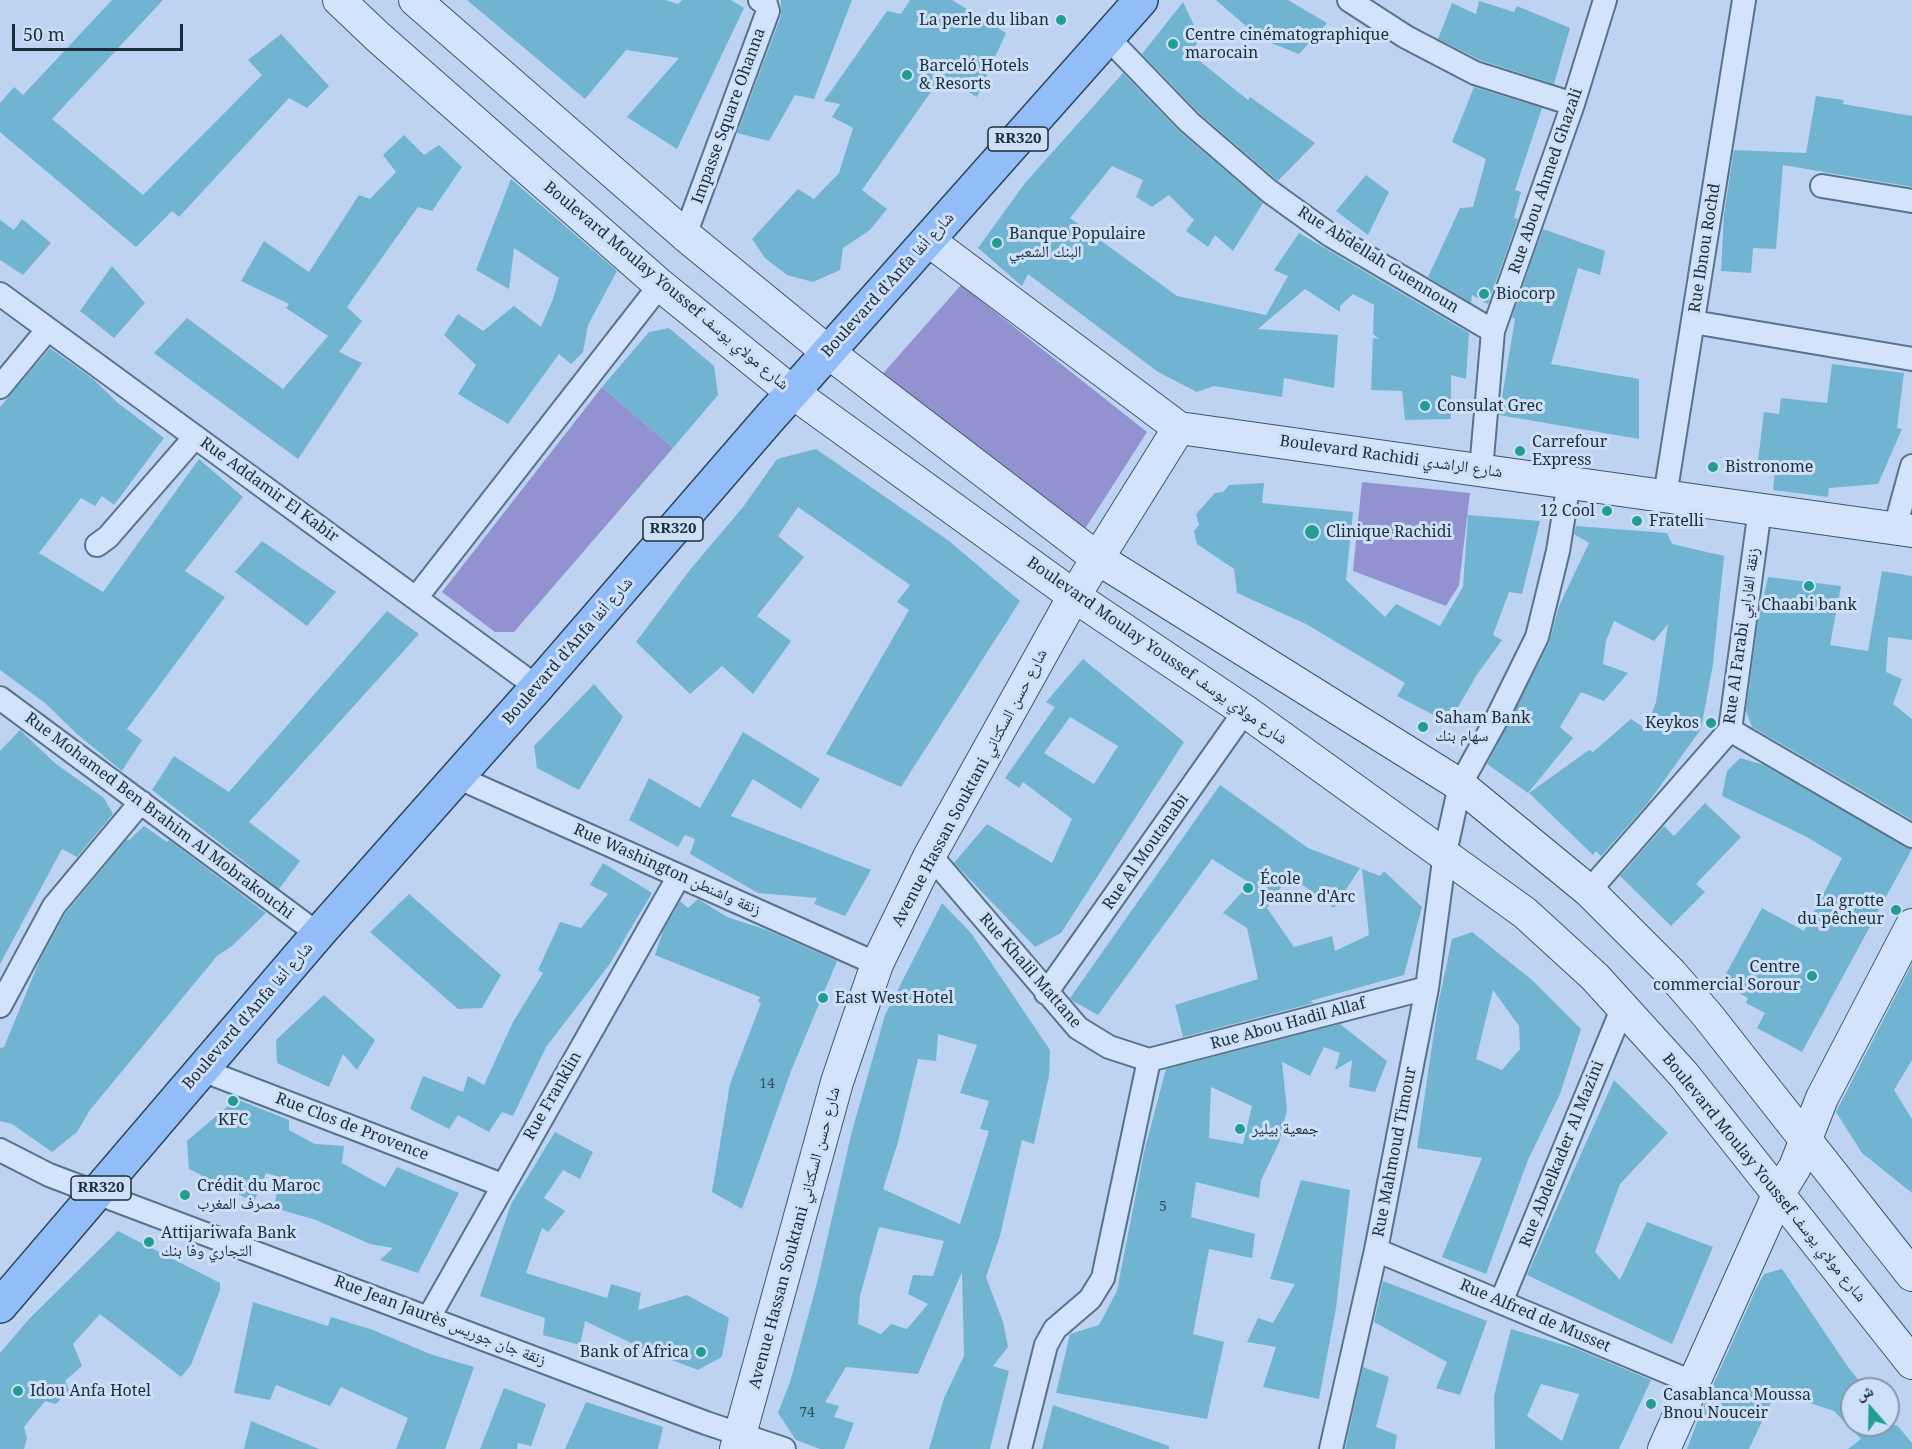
<!DOCTYPE html>
<meta charset="utf-8">
<style>
body{margin:0}
#map{position:relative;width:1912px;height:1449px;overflow:hidden;background:#bed3f1;font-family:"Noto Serif","Noto Naskh Arabic",serif}
canvas{display:block}
.north{position:absolute;left:1840px;top:1377px;width:60px;height:60px;box-sizing:border-box;background:#cedff8;border:2px solid #8698ac;border-radius:50%;rotate:340deg;font-size:16px;font-weight:700;line-height:24px;text-align:center;color:#1b2e39}
.north::after{content:'';display:block;margin:auto;width:21px;height:27px;background:#219e8f;clip-path:polygon(50% 0,100% 100%,50% 72%,0 100%)}
.scale{position:absolute;left:12px;top:24px;width:171px;height:27px;box-sizing:border-box;border:3px solid #1b2e39;border-top:0;padding-left:8px;font-size:18px;line-height:21px;white-space:nowrap;color:#1b2e39;-webkit-text-stroke:4px #cedff8;paint-order:stroke}
</style>
<div id="map">
<canvas width="1912" height="1449"></canvas>
<div class="north">ش</div>
<div class="scale">50 m</div>
</div>
<script>
const g = document.querySelector('canvas').getContext('2d');
g.lineJoin = 'round';
function paint(path, color) {
  g.fillStyle = color;
  g.fill(path, 'evenodd');
}
function shape(rows) {
  const path = new Path2D();
  for (const r of rows) {
    path.moveTo(r[0], r[1]);
    for (let i = 2; i < r.length; i += 2) path.lineTo(r[i], r[i + 1]);
  }
  return path;
}
function stroke(path, color, width, dash) {
  g.strokeStyle = color;
  g.lineWidth = width;
  g.lineCap = dash ? 'butt' : 'round';
  g.setLineDash(dash || []);
  g.stroke(path);
}
function write(font, color, halo, rows, align = 'center') {
  g.font = font + ' "Noto Serif","Noto Naskh Arabic",serif';
  g.lineWidth = 6;
  g.setLineDash([]);
  g.textBaseline = 'middle';
  g.strokeStyle = halo;
  g.fillStyle = color;
  for (const [text, x, y, turn = 0] of rows) {
    g.save();
    g.translate(x, y);
    g.rotate((+turn || 0) * Math.PI / 180);
    g.textAlign = isNaN(turn) ? turn : align;
    if (halo) g.strokeText(text, 0, 0);
    g.fillText(text, 0, 0);
    g.restore();
  }
}
paint(shape([
 [961,285,1147,432,1083,532,879,378],
 [602,387,673,448,514,632,495,632,442,592],
 [1362,482,1470,493,1459,585,1446,606,1353,571]
]), '#9292d0');
paint(shape([
 [112,0,163,0,52,119,143,195,262,75,248,60,281,34,329,86,307,108,289,98,179,217,172,211,136,247,0,132,0,103,14,87,23,95],
 [467,0,665,0,678,4,682,0,731,0,744,8,677,149,627,117,679,58,626,50,585,99],
 [781,0,852,0,814,99,795,95,769,141,737,133,781,16],
 [910,0,952,0,1006,33,977,97,942,76,862,190,887,209,870,230,843,248,840,270,813,282,787,275,765,258,752,239,798,189,814,199,839,173,853,128,832,117,840,104,824,101,887,11,901,14],
 [1216,0,1288,0,1327,23,1299,54,1261,39],
 [1479,1,1514,12,1517,6,1570,28,1554,84,1480,60,1438,39,1452,3,1476,14],
 [1183,2,1200,38,1191,54,1248,100,1250,97,1315,143,1278,181,1198,112,1142,54],
 [1123,73,1180,132,1263,203,1233,251,1215,235,1208,247,1186,231,1194,220,1169,195,1152,207,1136,197,1143,180,1112,166,1070,218,1177,296,1266,315,1288,276,1274,270,1299,233,1469,333,1466,379,1451,375,1451,419,1405,420,1402,391,1371,390,1373,338,1379,339,1373,334,1374,305,1353,294,1340,306,1340,312,1305,289,1258,329,1338,335,1334,388,1284,378,1282,397,1214,386,1197,392,1158,372,1028,274,1022,286,978,248,1025,183],
 [1474,87,1542,108,1515,190,1521,192,1514,218,1518,219,1488,304,1472,295,1471,303,1428,277,1460,208,1473,207,1486,159,1452,142],
 [1816,96,1844,100,1843,104,1912,116,1912,187,1783,165,1776,249,1753,248,1751,273,1721,271,1724,214,1734,150,1806,153],
 [404,135,424,155,439,145,462,167,432,211,418,207,347,307,362,321,339,352,362,363,298,459,154,353,187,318,283,389,328,336,286,308,289,304,241,281,264,241,309,272,359,195,370,199,396,172,383,155],
 [1366,175,1389,192,1368,235,1336,211],
 [511,179,617,271,588,325,583,352,571,364,559,354,508,424,458,394,476,365,444,335,458,314,483,331,514,306,541,327,553,299,559,278,514,248,509,289,476,270],
 [22,219,51,243,23,275,0,260,0,220,14,230],
 [1543,229,1605,251,1600,275,1578,268,1551,364,1639,379,1639,439,1499,415,1515,319,1512,317],
 [112,266,145,303,114,338,80,311],
 [669,328,714,366,718,395,673,448,602,387,649,332],
 [50,348,93,379,118,403,164,438,114,505,102,496,95,506,81,498,39,553,103,592,199,459,243,497,185,571,225,597,127,729,142,740,122,771,77,734,45,703,0,670,0,407],
 [1832,364,1904,373,1897,428,1902,429,1878,484,1829,488,1828,497,1773,490,1776,463,1758,461,1764,412,1779,414,1781,398,1827,403],
 [816,449,949,541,1020,601,901,787,826,754,909,610,897,602,910,585,798,507,778,536,804,557,757,616,791,641,753,694,722,666,690,694,636,642,689,571,743,507,777,459],
 [1264,483,1262,503,1353,512,1346,580,1385,617,1396,604,1440,626,1463,587,1468,515,1540,521,1522,594,1509,592,1493,635,1502,640,1476,676,1449,723,1397,696,1405,683,1306,624,1237,593,1234,569,1197,544,1194,531,1199,525,1196,514,1215,493,1223,492,1229,485],
 [1576,526,1667,533,1672,544,1724,556,1713,664,1701,729,1648,803,1601,856,1596,851,1593,855,1529,793,1589,750,1593,752,1631,719,1646,729,1656,702,1668,624,1654,641,1614,621,1606,641,1603,664,1628,673,1604,701,1581,692,1560,727,1573,738,1528,793,1487,764,1549,643,1559,606,1589,543,1574,534],
 [262,541,336,592,307,626,235,572],
 [1882,571,1912,576,1912,640,1888,637,1886,672,1902,679,1893,704,1912,719,1912,820,1752,727,1746,711,1758,622,1768,577,1841,586,1830,645,1868,651],
 [387,611,419,634,249,822,300,861,279,889,152,790,174,756,229,792],
 [1083,659,1184,742,1061,933,1035,947,954,863,987,824,1052,863,1072,819,1023,782,1019,788,1005,778,1055,707,1046,702],
 [1070,717,1118,746,1094,784,1044,753],
 [594,684,623,717,579,790,537,768,534,746],
 [20,730,56,764,104,798,113,814,77,857,62,849,0,964,0,751],
 [743,732,820,779,801,809,753,779,731,816,871,870,845,916,814,904,817,898,758,893,690,854,695,839,685,835,678,847,629,820,649,778,700,808],
 [1740,758,1764,765,1912,849,1802,1052,1757,1028,1765,1013,1746,1003,1748,998,1721,983,1762,908,1804,931,1842,858,1805,836,1722,796,1727,771],
 [1220,785,1308,848,1360,868,1334,908,1289,875,1267,908,1294,947,1332,936,1335,951,1369,935,1362,869,1380,876,1384,871,1422,907,1404,975,1310,1001,1314,1003,1183,1037,1175,1005,1258,979,1247,928,1223,913,1250,883,1212,859,1098,1015,1073,1001,1070,998],
 [1705,803,1741,837,1696,884,1705,892,1671,926,1620,876,1664,826,1674,836],
 [144,826,167,842,169,840,266,913,232,946,217,956,90,1110,77,1132,52,1152,12,1124,0,1121,0,1048,4,1047,39,962,65,914,127,839,128,841],
 [603,863,652,893,609,965,546,1047,513,1116,502,1112,489,1132,458,1115,449,1129,410,1109,423,1076,463,1092,468,1076,484,1085,513,1022,543,973,538,970,560,922,581,928,608,894,590,885],
 [409,894,501,975,482,1008,458,1009,370,932],
 [698,899,727,917,767,930,837,961,791,1071,742,1209,712,1192,730,1084,761,1003,758,1002,760,997,655,955,663,931,680,901,688,908],
 [942,903,971,933,1050,1050,1049,1076,1034,1144,1022,1140,1000,1236,986,1277,1003,1322,1008,1347,993,1366,1009,1371,990,1449,929,1449,944,1398,964,1356,962,1272,918,1374,846,1367,825,1402,839,1406,834,1417,854,1423,844,1449,820,1449,796,1440,778,1413,790,1382,816,1287,852,1131,885,1015],
 [938,1034,977,1045,960,1093,989,1101,980,1129,989,1131,960,1224,883,1189,898,1142,918,1059,936,1061],
 [879,1227,944,1241,933,1276,913,1275,908,1294,928,1304,907,1329,891,1324,881,1334,858,1324,860,1296],
 [1472,932,1532,980,1581,1029,1560,1094,1528,1160,1486,1274,1442,1257,1482,1158,1417,1148,1438,1005,1452,939],
 [1493,990,1519,1026,1520,1049,1502,1070,1476,1059],
 [1912,964,1912,1060,1894,1090,1912,1119,1912,1193,1862,1153,1836,1112],
 [324,995,375,1040,357,1070,343,1054,329,1087,277,1063,276,1040],
 [1340,1024,1387,1061,1375,1092,1349,1087,1352,1060,1335,1070,1340,1053,1324,1047,1310,1076,1282,1062,1287,1110,1279,1143,1261,1180,1259,1198,1196,1182,1191,1217,1255,1234,1252,1258,1209,1249,1193,1334,1224,1342,1207,1419,1056,1393,1070,1334,1099,1325,1117,1291,1144,1152,1166,1069],
 [1211,1087,1252,1106,1243,1144,1209,1138],
 [1614,1080,1668,1133,1620,1184,1595,1252,1620,1280,1647,1222,1713,1247,1672,1344,1527,1275],
 [236,1099,289,1120,289,1130,315,1144,344,1146,342,1163,385,1187,397,1167,459,1193,418,1273,380,1260,393,1248,370,1244,316,1220,274,1208,280,1177,266,1173,254,1202,189,1169,187,1141],
 [555,1132,593,1152,580,1179,563,1170,544,1198,565,1211,548,1232,542,1228,526,1273,607,1298,611,1284,641,1293,638,1310,687,1295,729,1318,722,1357,698,1370,648,1351,585,1321,580,1345,543,1335,545,1318,480,1296,511,1204],
 [1301,1180,1350,1190,1336,1308,1319,1399,1263,1387,1276,1347,1247,1342,1258,1318,1273,1323,1295,1284,1270,1279],
 [118,1231,220,1283,220,1290,191,1365,181,1377,100,1314,73,1344,82,1366,65,1381,69,1390,56,1404,45,1401,24,1427,27,1438,24,1449,0,1449,0,1353,29,1319],
 [1782,1269,1848,1367,1866,1389,1852,1389,1852,1425,1897,1425,1912,1443,1912,1449,1848,1449,1861,1439,1834,1411,1807,1402,1773,1398,1749,1449,1687,1449,1700,1414,1756,1289,1764,1274],
 [1383,1281,1487,1321,1460,1395,1436,1388,1447,1362,1374,1322],
 [253,1302,328,1326,331,1317,373,1330,430,1354,474,1367,445,1449,396,1449,408,1418,341,1387,330,1406,276,1385,270,1400,234,1393],
 [1511,1329,1577,1349,1651,1380,1619,1449,1495,1449,1494,1396],
 [1541,1384,1579,1394,1562,1441,1527,1416],
 [1363,1367,1389,1377,1376,1427,1397,1435,1395,1449,1345,1449],
 [504,1388,546,1404,531,1446,518,1443,517,1449,480,1449],
 [586,1402,663,1427,658,1449,565,1449],
 [1053,1405,1169,1446,1169,1449,1042,1449],
 [251,1421,319,1449,244,1449]
]), '#71b4d2');
const street = shape([
 [1349,0,1406,37,1475,73,1573,104],
 [1108,38,1189,122,1269,191,1330,235,1493,331],
 [1822,186,1912,201],
 [685,235,768,11,766,4,760,0],
 [0,294,537,687],
 [1693,322,1912,359],
 [0,387,48,329],
 [1481,470,1493,331,1573,104,1605,0],
 [1665,496,1744,0],
 [1895,528,1912,466],
 [97,545,108,537,195,437],
 [416,598,660,285],
 [0,698,318,934],
 [1730,730,1912,836],
 [457,777,877,964],
 [930,855,1078,1028,1109,1047,1149,1060],
 [1589,891,1730,730,1760,509],
 [1046,993,1245,711],
 [0,1006,54,906,141,802],
 [1149,1060,1427,988],
 [202,1070,502,1185],
 [0,1150,49,1175,706,1423,784,1449],
 [1376,1250,1694,1383],
 [1501,1302,1623,1007],
 [429,1317,679,876],
 [1020,1449,1046,1345,1055,1329,1090,1299,1103,1278,1149,1060],
 [1331,1449,1376,1250,1427,988,1445,853,1460,785,1496,720,1537,637,1558,551,1569,482]
]);
const secondary = shape([
 [339,0,378,37,660,285,792,392,1074,596,1245,711,1525,913,1595,977,1684,1075,1912,1363],
 [415,0,685,235,828,352,1097,558,1460,785,1589,891,1671,973,1708,1016,1912,1275],
 [928,240,1179,428,1912,531],
 [736,1449,837,1082,877,964,930,855,1074,596,1179,428],
 [1664,1449,1779,1193,1795,1167,1822,1098,1912,925]
]);
const primary = shape([
 [0,1306,318,934,537,687,767,421,1141,0]
]);
stroke(street, '#56748b', 26);
stroke(secondary, '#39586c', 34);
stroke(primary, '#2a4758', 36);
stroke(street, '#d2e3fb', 22);
stroke(secondary, '#d2e3fb', 32);
stroke(primary, '#93bdf8', 33);
for (const [x, y, r, color] of [
 [1061,20,6,"#219e8f"],
 [1173,44,6,"#219e8f"],
 [907,75,6,"#219e8f"],
 [997,243,6,"#219e8f"],
 [1484,294,6,"#219e8f"],
 [1425,406,6,"#219e8f"],
 [1520,451,6,"#219e8f"],
 [1713,467,6,"#219e8f"],
 [1607,511,6,"#219e8f"],
 [1637,521,6,"#219e8f"],
 [1312,532,8,"#219e8f"],
 [1809,586,6,"#219e8f"],
 [1711,723,6,"#219e8f"],
 [1423,727,6,"#219e8f"],
 [1248,888,6,"#219e8f"],
 [1896,910,6,"#219e8f"],
 [1812,976,6,"#219e8f"],
 [823,998,6,"#219e8f"],
 [233,1101,6,"#219e8f"],
 [1240,1129,6,"#219e8f"],
 [185,1195,6,"#219e8f"],
 [149,1242,6,"#219e8f"],
 [701,1352,6,"#219e8f"],
 [18,1391,6,"#219e8f"],
 [1651,1404,6,"#219e8f"]
]) {
  const dot = new Path2D();
  dot.arc(x, y, r, 0, 2 * Math.PI);
  g.fillStyle = color;
  g.fill(dot);
  stroke(dot, '#cedff8', 2);
}
write('14px', '#30505f', null, [
 ["14",767,1084],
 ["5",1163,1207],
 ["74",807,1413]
]);
for (const [x, y, w] of [
 [1018,139,60],
 [673,529,60],
 [101,1188,60]
]) {
  const box = new Path2D();
  box.roundRect(x - w / 2, y - 12, w, 24, 4.5);
  g.fillStyle = '#cedff8';
  g.fill(box);
  stroke(box, '#1b2e39', 1.5);
}
write('bold 15px', '#1b2e39', null, [
 ["RR320",1018,139],
 ["RR320",673,529],
 ["RR320",101,1188]
]);
write('16px', '#1b2e39', '#cedff8', [
 ["La perle du liban",1049,20,"right"],
 ["Centre cinématographique",1185,35],
 ["marocain",1185,53],
 ["Barceló Hotels",919,66],
 ["& Resorts",919,84],
 ["Banque Populaire",1009,234],
 ["البنك الشعبي",1009,252],
 ["Biocorp",1496,294],
 ["Consulat Grec",1437,406],
 ["Carrefour",1532,442],
 ["Express",1532,460],
 ["Bistronome",1725,467],
 ["12 Cool",1595,511,"right"],
 ["Fratelli",1649,521],
 ["Clinique Rachidi",1326,532],
 ["Chaabi bank",1809,605,"center"],
 ["Saham Bank",1435,718],
 ["سهام بنك",1435,736],
 ["Keykos",1699,723,"right"],
 ["École",1260,879],
 ["Jeanne d'Arc",1260,897],
 ["La grotte",1884,901,"right"],
 ["du pêcheur",1884,919,"right"],
 ["Centre",1800,967,"right"],
 ["commercial Sorour",1800,985,"right"],
 ["East West Hotel",835,998],
 ["KFC",233,1120,"center"],
 ["جمعية بيلير",1252,1129],
 ["Crédit du Maroc",197,1186],
 ["مصرف المغرب",197,1204],
 ["Attijariwafa Bank",161,1233],
 ["التجاري وفا بنك",161,1251],
 ["Bank of Africa",689,1352,"right"],
 ["Idou Anfa Hotel",30,1391],
 ["Casablanca Moussa",1663,1395],
 ["Bnou Nouceir",1663,1413]
], 'left');
write('16px', '#1b2e39', '#cedff8', [
 ["Impasse Square Ohanna",729,116,-70],
 ["Rue Abou Ahmed Ghazali",1546,181,-71],
 ["Rue Ibnou Rochd",1705,248,-81],
 ["Rue Abdellah Guennoun",1378,260,32],
 ["Boulevard d'Anfa شارع أنفا",888,285,-48],
 ["Boulevard Moulay Youssef شارع مولاي يوسف",666,286,40],
 ["Boulevard Rachidi شارع الراشدي",1391,457,8],
 ["Rue Addamir El Kabir",269,490,36],
 ["Rue Al Farabi زنقة الفارابي",1742,636,-82],
 ["Boulevard d'Anfa شارع أنفا",568,651,-49],
 ["Boulevard Moulay Youssef شارع مولاي يوسف",1157,651,35],
 ["Avenue Hassan Souktani شارع حسن السكتاني",970,788,-62],
 ["Rue Mohamed Ben Brahim Al Mobrakouchi",159,816,37],
 ["Rue Al Moutanabi",1146,852,-55],
 ["Rue Washington زنقة واشنطن",667,870,24],
 ["Rue Khalil Mattane",1030,971,49],
 ["Boulevard d'Anfa شارع أنفا",248,1016,-49],
 ["Rue Abou Hadil Allaf",1288,1024,-15],
 ["Rue Franklin",553,1096,-60],
 ["Rue Clos de Provence",352,1127,21],
 ["Rue Mahmoud Timour",1395,1152,-79],
 ["Rue Abdelkader Al Mazini",1562,1154,-68],
 ["Boulevard Moulay Youssef شارع مولاي يوسف",1764,1178,51],
 ["Avenue Hassan Souktani شارع حسن السكتاني",795,1238,-75],
 ["Rue Alfred de Musset",1535,1316,23],
 ["Rue Jean Jaurès زنقة جان جوريس",440,1321,21]
]);
</script>
